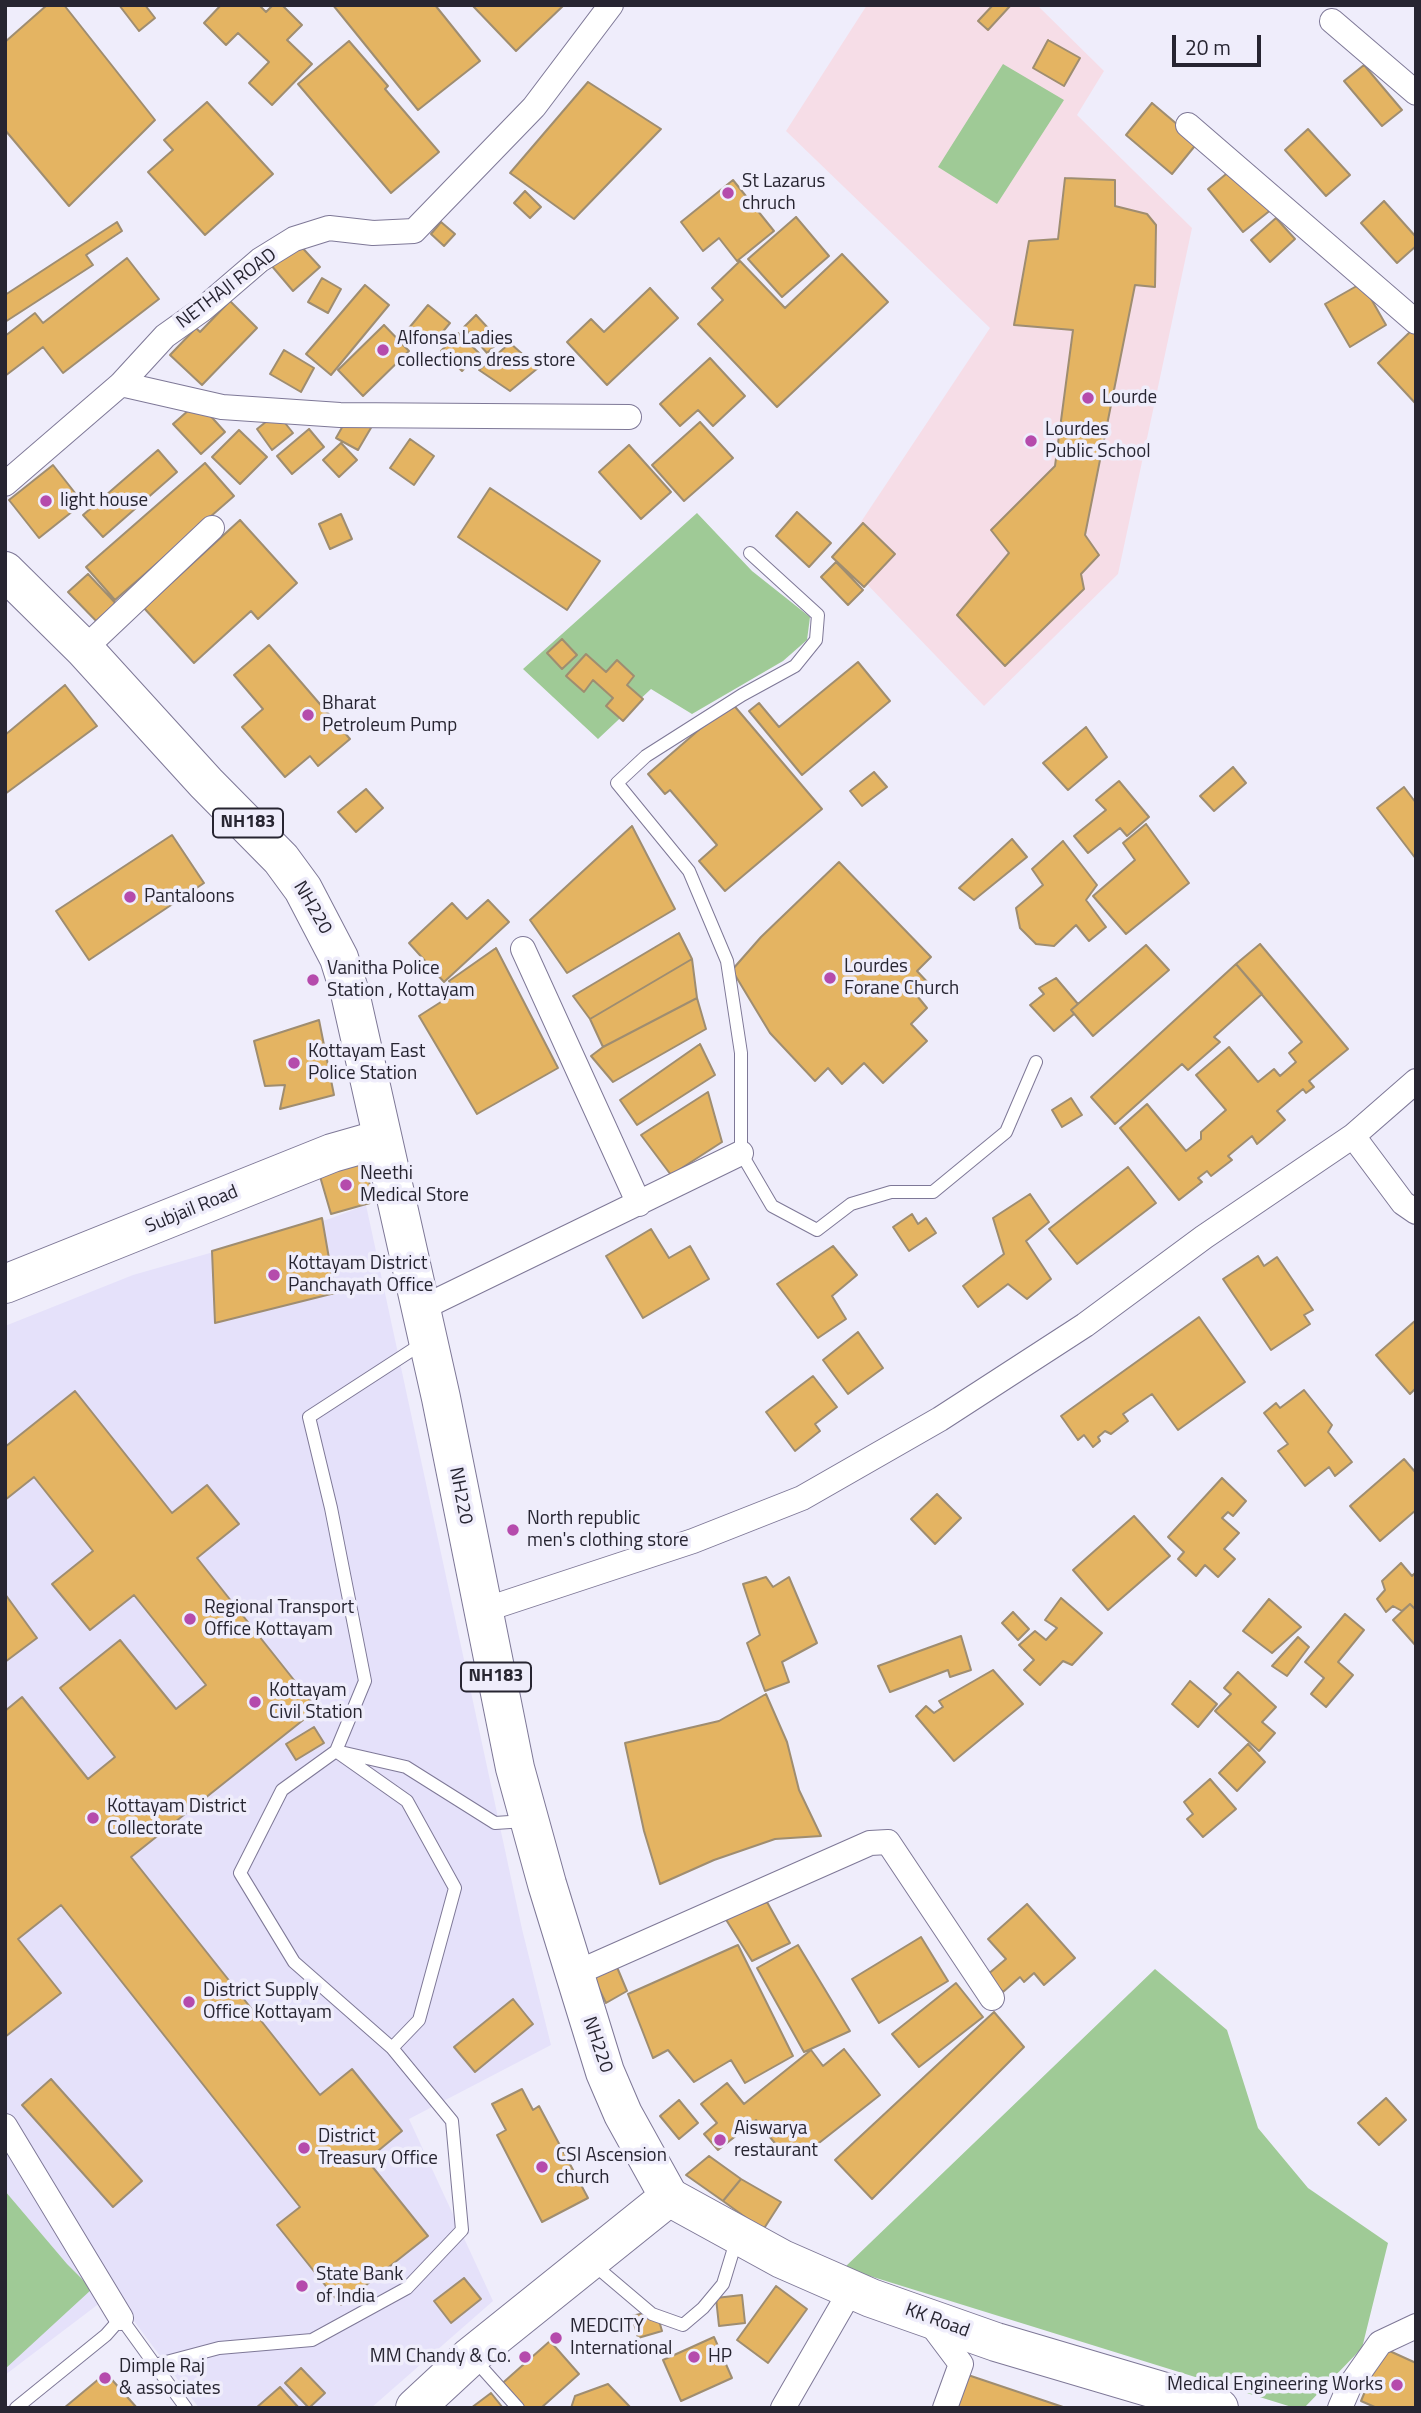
<!DOCTYPE html>
<style>
body{margin:0}
#map{position:relative;width:1421px;height:2413px;overflow:hidden;background:#efedfb;font-family:"Titillium Web",sans-serif}
canvas{display:block}
.frame{position:absolute;inset:0;border:7px solid #272531;pointer-events:none}
.scale{position:absolute;left:1172px;top:35px;width:89px;height:32px;box-sizing:border-box;border:4px solid #272531;border-top:0;padding-left:9px;font-size:21px;line-height:24px;white-space:nowrap;color:#272531;-webkit-text-stroke:5px #efedfb;paint-order:stroke}
</style>
<div id="map">
<canvas width="1421" height="2413"></canvas>
<div class="frame"></div>
<div class="scale">20 m</div>
</div>
<script>
const g = document.querySelector('canvas').getContext('2d');
g.lineJoin = 'round';
function paint(path, color) {
  g.fillStyle = color;
  g.fill(path, 'evenodd');
}
function shape(rows) {
  const path = new Path2D();
  for (const r of rows) {
    path.moveTo(r[0], r[1]);
    for (let i = 2; i < r.length; i += 2) path.lineTo(r[i], r[i + 1]);
  }
  return path;
}
function stroke(path, color, width, dash) {
  g.strokeStyle = color;
  g.lineWidth = width;
  g.lineCap = dash ? 'butt' : 'round';
  g.setLineDash(dash || []);
  g.stroke(path);
}
function write(font, color, halo, rows, align = 'center') {
  g.font = font + ' "Titillium Web",sans-serif';
  g.lineWidth = 7;
  g.setLineDash([]);
  g.textBaseline = 'middle';
  g.strokeStyle = halo;
  g.fillStyle = color;
  for (const [text, x, y, turn = 0] of rows) {
    g.save();
    g.translate(x, y);
    g.rotate((+turn || 0) * Math.PI / 180);
    g.textAlign = isNaN(turn) ? turn : align;
    if (halo) g.strokeText(text, 0, 0);
    g.fillText(text, 0, 0);
    g.restore();
  }
}
paint(shape([
 [366,1205,522,1929,551,2045,409,2119,493,2301,371,2408,199,2408,113,2293,5,2375,5,1326,133,1275,329,1219]
]), '#e5e1fa');
paint(shape([
 [867,5,1037,5,1104,71,1077,115,1192,228,1118,574,984,706,839,555,990,328,786,131]
]), '#f6dde7');
paint(shape([
 [1003,64,1064,100,997,204,938,167],
 [697,513,752,571,810,617,807,640,783,661,692,714,651,689,598,739,523,669],
 [1155,1969,1227,2030,1258,2128,1308,2188,1388,2243,1362,2348,1304,2408,1295,2408,844,2268],
 [5,2191,67,2264,92,2289,5,2369]
]), '#9fca96');
const building = shape([
 [47,5,64,5,155,120,69,206,5,130,5,42,47,5],
 [119,5,145,5,155,18,139,31,119,5],
 [221,5,259,5,266,12,273,5,282,5,302,25,287,40,312,64,272,105,249,83,269,62,238,33,226,45,204,23,221,5],
 [333,5,435,5,480,61,418,110,333,5],
 [472,5,564,5,516,51,472,5],
 [993,5,1011,5,988,30,978,21,993,5],
 [1048,40,1080,58,1064,86,1033,68,1048,40],
 [349,41,388,86,385,89,439,152,391,193,298,84,349,41],
 [1364,65,1402,110,1382,126,1344,81,1364,65],
 [588,82,661,129,574,219,510,173,588,82],
 [207,102,273,174,205,235,148,172,173,150,164,140,207,102],
 [1152,103,1198,142,1172,174,1126,135,1152,103],
 [1308,129,1350,175,1326,196,1285,150,1308,129],
 [1237,165,1272,209,1243,232,1208,189,1237,165],
 [1065,178,1115,180,1115,206,1147,214,1156,225,1155,287,1135,285,1085,535,1099,555,1081,574,1084,589,1005,666,957,615,1009,553,991,530,1055,466,1073,330,1014,325,1029,241,1058,239,1065,178],
 [733,180,774,231,737,261,719,238,703,251,681,222,733,180],
 [525,191,541,207,530,218,514,203,525,191],
 [1384,201,1416,237,1416,246,1397,263,1361,223,1384,201],
 [796,217,829,256,782,297,748,259,796,217],
 [1276,218,1295,239,1270,262,1251,240,1276,218],
 [117,222,122,231,86,255,93,265,5,322,5,295,117,222],
 [441,222,455,234,444,246,431,234,441,222],
 [297,242,320,267,293,291,271,265,297,242],
 [842,254,888,302,777,407,698,324,723,300,712,288,740,261,785,308,842,254],
 [127,258,159,299,63,373,43,347,5,376,5,336,35,313,43,323,127,258],
 [322,278,341,289,328,313,308,302,322,278],
 [1362,283,1386,325,1350,347,1325,304,1362,283],
 [365,285,389,305,331,375,306,354,365,285],
 [650,288,678,318,607,385,567,342,591,319,604,332,650,288],
 [230,301,257,328,202,385,170,355,196,328,200,332,230,301],
 [428,305,450,323,431,346,409,328,428,305],
 [476,315,500,341,487,353,464,327,476,315],
 [384,325,409,351,363,396,338,370,384,325],
 [1412,330,1416,334,1416,404,1378,363,1412,330],
 [458,333,479,353,462,371,441,351,458,333],
 [510,343,538,368,510,391,479,370,510,343],
 [284,350,314,368,301,392,270,374,284,350],
 [710,358,745,396,713,426,698,410,680,426,660,404,710,358],
 [198,402,225,432,201,454,173,424,198,402],
 [353,408,375,421,358,450,336,438,353,408],
 [277,413,293,433,272,450,257,429,277,413],
 [700,422,733,458,684,501,652,465,700,422],
 [309,429,324,447,292,474,277,456,309,429],
 [239,430,267,457,240,484,212,457,239,430],
 [410,439,434,456,414,485,390,468,410,439],
 [341,443,357,460,339,477,323,460,341,443],
 [629,445,671,492,641,519,599,472,629,445],
 [158,450,177,472,103,537,83,515,158,450],
 [205,463,234,496,115,600,86,567,205,463],
 [53,465,83,503,39,538,9,500,53,465],
 [490,488,600,561,567,610,458,537,490,488],
 [797,512,831,543,809,567,776,536,797,512],
 [341,514,352,539,330,549,319,524,341,514],
 [240,520,297,583,258,619,251,611,194,663,144,608,240,520],
 [863,523,895,554,864,587,832,557,863,523],
 [836,562,863,590,848,605,821,577,836,562],
 [88,574,121,609,102,627,68,592,88,574],
 [562,639,577,655,562,669,547,653,562,639],
 [269,645,350,739,318,766,310,756,285,777,242,727,263,709,234,675,269,645],
 [586,654,606,672,617,660,634,676,627,685,643,699,623,721,606,706,613,698,593,680,584,692,566,676,586,654],
 [858,662,890,701,802,775,749,711,759,703,779,727,858,662],
 [65,685,97,726,5,794,5,735,65,685],
 [731,702,822,809,725,891,699,861,717,845,670,790,665,794,648,774,731,702],
 [1086,727,1107,757,1068,790,1043,763,1086,727],
 [1233,767,1246,783,1214,811,1200,796,1233,767],
 [874,772,887,787,862,806,850,791,874,772],
 [1119,781,1149,817,1127,836,1120,828,1088,853,1074,836,1106,810,1096,800,1119,781],
 [1404,787,1416,803,1416,859,1377,808,1404,787],
 [366,789,383,808,356,832,338,812,366,789],
 [1146,824,1189,883,1126,934,1093,896,1135,860,1123,843,1146,824],
 [632,826,675,909,567,973,530,920,632,826],
 [172,835,204,883,89,960,56,911,172,835],
 [1012,839,1027,857,974,900,959,888,1012,839],
 [1063,841,1097,885,1086,900,1106,927,1089,941,1076,925,1054,946,1036,944,1020,928,1016,908,1043,885,1032,869,1063,841],
 [839,862,931,957,917,971,930,985,918,997,927,1008,911,1024,927,1041,883,1083,864,1063,842,1084,828,1068,815,1081,770,1033,732,970,761,937,839,862],
 [488,900,509,922,444,982,409,943,452,903,467,919,488,900],
 [679,933,692,959,590,1019,573,996,679,933],
 [1260,944,1348,1049,1309,1081,1314,1087,1306,1093,1303,1089,1277,1111,1285,1120,1257,1144,1252,1136,1228,1156,1232,1160,1211,1176,1207,1171,1198,1178,1202,1182,1179,1200,1120,1128,1147,1104,1186,1151,1201,1139,1201,1132,1226,1110,1196,1075,1229,1047,1258,1082,1274,1069,1280,1076,1296,1062,1289,1053,1302,1042,1236,964,1260,944],
 [1146,945,1169,970,1093,1036,1071,1010,1146,945],
 [496,948,558,1068,477,1114,419,1016,455,993,449,981,496,948],
 [692,959,697,998,603,1047,590,1019,692,959],
 [1236,964,1262,994,1214,1037,1220,1042,1188,1070,1182,1064,1115,1124,1091,1097,1236,964],
 [1056,978,1078,1004,1071,1010,1074,1014,1054,1031,1030,1005,1044,994,1039,988,1056,978],
 [697,998,706,1029,613,1082,591,1056,603,1047,697,998],
 [319,1020,334,1095,280,1109,285,1085,265,1086,254,1041,319,1020],
 [700,1044,715,1075,637,1125,620,1100,700,1044],
 [708,1092,722,1142,671,1175,641,1135,708,1092],
 [1071,1098,1082,1115,1062,1127,1052,1110,1071,1098],
 [352,1164,361,1165,368,1178,372,1192,370,1203,331,1214,319,1173,352,1164],
 [1128,1167,1156,1203,1077,1264,1049,1229,1128,1167],
 [1030,1194,1049,1222,1026,1241,1051,1279,1027,1299,1008,1284,978,1307,963,1286,1004,1254,993,1218,1030,1194],
 [912,1214,918,1224,926,1218,936,1233,909,1251,893,1227,912,1214],
 [322,1218,335,1293,215,1323,212,1251,322,1218],
 [651,1229,669,1258,690,1246,709,1279,643,1318,606,1256,651,1229],
 [833,1246,857,1275,832,1296,846,1319,818,1338,777,1284,833,1246],
 [1258,1256,1264,1266,1277,1257,1313,1310,1304,1315,1310,1324,1271,1350,1223,1279,1258,1256],
 [1199,1317,1245,1382,1178,1430,1152,1394,1123,1414,1128,1421,1111,1434,1105,1431,1098,1437,1100,1441,1093,1447,1084,1435,1078,1440,1061,1416,1199,1317],
 [1416,1320,1416,1388,1410,1394,1376,1355,1416,1320],
 [858,1332,883,1368,848,1394,823,1360,858,1332],
 [813,1376,837,1407,815,1424,820,1431,795,1451,766,1412,813,1376],
 [1304,1390,1332,1425,1328,1432,1352,1462,1335,1476,1329,1467,1305,1486,1278,1451,1288,1444,1264,1413,1276,1403,1280,1408,1304,1390],
 [75,1391,172,1513,207,1485,239,1524,197,1558,317,1709,131,1857,320,2095,352,2069,402,2131,367,2160,428,2236,341,2305,277,2225,300,2207,61,1905,18,1939,61,1993,5,2037,5,1711,22,1697,88,1779,115,1757,60,1688,120,1640,176,1709,206,1685,134,1595,90,1630,52,1584,93,1551,34,1477,5,1500,5,1447,75,1391],
 [1404,1459,1416,1473,1416,1510,1380,1541,1350,1506,1404,1459],
 [1222,1478,1246,1501,1233,1516,1228,1512,1222,1518,1239,1533,1224,1549,1235,1559,1218,1577,1205,1565,1196,1576,1178,1559,1184,1552,1168,1537,1222,1478],
 [937,1494,961,1518,935,1544,911,1519,937,1494],
 [1134,1516,1170,1556,1108,1610,1073,1570,1134,1516],
 [1401,1563,1412,1576,1416,1572,1416,1610,1410,1604,1402,1611,1393,1606,1386,1612,1377,1599,1385,1590,1382,1581,1401,1563],
 [766,1577,773,1587,789,1577,817,1643,782,1662,789,1682,765,1691,747,1643,760,1635,743,1584,766,1577],
 [5,1594,37,1638,5,1662,5,1594],
 [1061,1598,1102,1633,1072,1665,1063,1661,1040,1685,1024,1670,1034,1660,1019,1645,1035,1631,1046,1640,1057,1628,1045,1620,1061,1598],
 [1269,1599,1301,1627,1272,1653,1243,1631,1269,1599],
 [1410,1604,1416,1610,1416,1646,1393,1620,1410,1604],
 [1013,1612,1029,1629,1018,1640,1002,1623,1013,1612],
 [1345,1614,1364,1630,1338,1662,1353,1675,1326,1707,1311,1694,1324,1678,1305,1662,1345,1614],
 [961,1636,971,1670,950,1677,948,1670,890,1692,878,1666,961,1636],
 [1298,1637,1309,1647,1287,1676,1272,1666,1298,1637],
 [993,1670,1023,1704,954,1761,916,1716,926,1706,934,1713,943,1707,939,1701,993,1670],
 [1238,1672,1276,1707,1262,1722,1275,1733,1259,1751,1215,1711,1231,1694,1224,1688,1238,1672],
 [1190,1681,1217,1704,1198,1727,1172,1704,1190,1681],
 [766,1694,787,1742,799,1790,821,1836,775,1839,714,1860,660,1884,644,1831,625,1743,719,1721,766,1694],
 [314,1727,324,1743,296,1760,286,1744,314,1727],
 [1248,1744,1265,1762,1237,1791,1219,1773,1248,1744],
 [1210,1779,1236,1809,1203,1837,1187,1819,1193,1814,1184,1802,1210,1779],
 [767,1902,790,1943,752,1961,725,1918,767,1902],
 [1027,1904,1075,1958,1044,1985,1034,1973,1024,1982,1020,1977,1003,1992,987,1975,1006,1959,988,1939,1027,1904],
 [921,1937,948,1981,879,2023,852,1979,921,1937],
 [738,1945,793,2056,745,2083,731,2060,694,2082,668,2050,653,2058,628,1994,738,1945],
 [798,1945,850,2031,804,2052,757,1968,798,1945],
 [614,1960,627,1991,606,2003,590,1970,614,1960],
 [956,1983,983,2017,919,2067,892,2034,956,1983],
 [513,1999,533,2024,475,2072,454,2047,513,1999],
 [994,2012,1024,2047,872,2199,835,2160,994,2012],
 [844,2049,880,2095,810,2150,795,2152,778,2147,756,2120,718,2150,704,2134,717,2123,701,2104,727,2083,744,2104,811,2050,823,2066,844,2049],
 [51,2079,142,2181,113,2207,22,2105,51,2079],
 [522,2089,533,2110,539,2106,588,2198,542,2222,497,2135,506,2130,492,2104,522,2089],
 [1386,2098,1406,2120,1379,2145,1358,2123,1386,2098],
 [679,2100,698,2123,679,2139,660,2116,679,2100],
 [709,2156,741,2179,723,2201,686,2175,709,2156],
 [741,2179,781,2202,763,2230,723,2201,741,2179],
 [464,2278,481,2299,451,2323,434,2301,464,2278],
 [776,2286,807,2309,768,2363,737,2340,776,2286],
 [742,2295,745,2323,719,2326,716,2298,742,2295],
 [656,2310,662,2331,638,2338,632,2316,656,2310],
 [714,2337,732,2378,681,2401,663,2360,714,2337],
 [550,2341,579,2374,541,2408,515,2408,497,2388,550,2341],
 [1383,2348,1416,2363,1416,2408,1377,2408,1361,2401,1383,2348],
 [301,2368,325,2393,309,2408,285,2383,301,2368],
 [106,2373,137,2408,64,2408,106,2373],
 [965,2374,1066,2408,953,2408,965,2374],
 [608,2384,631,2408,571,2408,575,2396,608,2384],
 [280,2387,299,2408,256,2408,280,2387],
 [491,2393,503,2408,471,2408,491,2393]
]);
paint(building, '#e4b462');
stroke(building, '#9f8d70', 2);
const service = shape([
 [750,553,818,615,816,640,795,666,742,695,646,756,617,783,689,871,727,961,741,1053,741,1153,772,1206,817,1230,851,1204,891,1192,933,1192,1006,1132,1036,1062],
 [423,1343,309,1417,331,1508,365,1681,336,1751,406,1767,495,1823,525,1821],
 [593,2264,652,2314,683,2325,703,2308,723,2284,737,2238],
 [474,2359,518,2408],
 [155,2365,219,2348,312,2340,407,2288,462,2230,452,2121,392,2048,294,1962,240,1873,282,1790,336,1751,407,1801,455,1888,419,2020,392,2048],
 [16,2408,106,2335,121,2318,186,2408]
]);
const minor = shape([
 [1332,21,1416,93],
 [1188,125,1416,322],
 [121,384,222,407,340,415,629,417],
 [5,484,121,384,165,336,203,309,260,260,294,239,329,228,373,233,414,231,534,107,611,5],
 [84,649,212,528],
 [523,949,639,1204],
 [1353,1136,1403,1203,1416,1212],
 [420,1309,741,1153],
 [484,1610,693,1541,802,1498,940,1419,1085,1325,1204,1237,1353,1136,1416,1081],
 [574,1974,870,1843,888,1842,992,1998],
 [5,2126,121,2318],
 [928,2320,961,2364,945,2408],
 [783,2408,851,2290],
 [1340,2408,1349,2387,1380,2343,1416,2326]
]);
const primary = shape([
 [669,2197,782,2259,871,2298,996,2342,1219,2408]
]);
const trunk = shape([
 [5,571,84,649,206,783,281,859,303,889,339,958,350,993,441,1398,515,1768,547,1884,605,2072,623,2114,669,2197,471,2356,415,2408],
 [5,1284,332,1153,381,1139]
]);
stroke(service, '#7e7897', 14);
stroke(minor, '#7e7897', 26);
stroke(primary, '#7e7897', 40);
stroke(trunk, '#7e7897', 40);
stroke(service, '#fff', 12);
stroke(minor, '#fff', 24);
stroke(primary, '#fff', 38);
stroke(trunk, '#fff', 38);
for (const [x, y, r, color] of [
 [728,193,7,"#b54bac"],
 [383,350,7,"#b54bac"],
 [1088,398,7,"#b54bac"],
 [1031,441,7,"#b54bac"],
 [46,501,7,"#b54bac"],
 [308,715,7,"#b54bac"],
 [130,897,7,"#b54bac"],
 [830,978,7,"#b54bac"],
 [313,980,7,"#b54bac"],
 [294,1063,7,"#b54bac"],
 [346,1185,7,"#b54bac"],
 [274,1275,7,"#b54bac"],
 [513,1530,7,"#b54bac"],
 [190,1619,7,"#b54bac"],
 [255,1702,7,"#b54bac"],
 [93,1818,7,"#b54bac"],
 [189,2002,7,"#b54bac"],
 [720,2140,7,"#b54bac"],
 [304,2148,7,"#b54bac"],
 [542,2167,7,"#b54bac"],
 [302,2286,7,"#b54bac"],
 [556,2338,7,"#b54bac"],
 [525,2357,7,"#b54bac"],
 [694,2357,7,"#b54bac"],
 [105,2378,7,"#b54bac"],
 [1397,2385,7,"#b54bac"]
]) {
  const dot = new Path2D();
  dot.arc(x, y, r, 0, 2 * Math.PI);
  g.fillStyle = color;
  g.fill(dot);
  stroke(dot, '#efedfb', 2.5);
}
for (const [x, y, w] of [
 [248,823,70],
 [496,1677,70]
]) {
  const box = new Path2D();
  box.roundRect(x - w / 2, y - 14.5, w, 29, 5);
  g.fillStyle = '#efedfb';
  g.fill(box);
  stroke(box, '#272531', 2);
}
write('bold 18px', '#272531', null, [
 ["NH183",248,823],
 ["NH183",496,1677]
]);
write('19px', '#272531', '#efedfb', [
 ["St Lazarus",742,182],
 ["chruch",742,204],
 ["Alfonsa Ladies",397,339],
 ["collections dress store",397,361],
 ["Lourde",1102,398],
 ["Lourdes",1045,430],
 ["Public School",1045,452],
 ["light house",60,501],
 ["Bharat",322,704],
 ["Petroleum Pump",322,726],
 ["Pantaloons",144,897],
 ["Lourdes",844,967],
 ["Forane Church",844,989],
 ["Vanitha Police",327,969],
 ["Station , Kottayam",327,991],
 ["Kottayam East",308,1052],
 ["Police Station",308,1074],
 ["Neethi",360,1174],
 ["Medical Store",360,1196],
 ["Kottayam District",288,1264],
 ["Panchayath Office",288,1286],
 ["North republic",527,1519],
 ["men's clothing store",527,1541],
 ["Regional Transport",204,1608],
 ["Office Kottayam",204,1630],
 ["Kottayam",269,1691],
 ["Civil Station",269,1713],
 ["Kottayam District",107,1807],
 ["Collectorate",107,1829],
 ["District Supply",203,1991],
 ["Office Kottayam",203,2013],
 ["Aiswarya",734,2129],
 ["restaurant",734,2151],
 ["District",318,2137],
 ["Treasury Office",318,2159],
 ["CSI Ascension",556,2156],
 ["church",556,2178],
 ["State Bank",316,2275],
 ["of India",316,2297],
 ["MEDCITY",570,2327],
 ["International",570,2349],
 ["MM Chandy & Co.",511,2357,"right"],
 ["HP",708,2357],
 ["Dimple Raj",119,2367],
 ["& associates",119,2389],
 ["Medical Engineering Works",1383,2385,"right"]
], 'left');
write('19px', '#272531', '#efedfb', [
 ["NETHAJI ROAD",227,289,-37],
 ["NH220",312,908,60],
 ["Subjail Road",192,1210,-22],
 ["NH220",460,1496,79],
 ["NH220",597,2045,71],
 ["KK Road",937,2321,20]
]);
</script>
